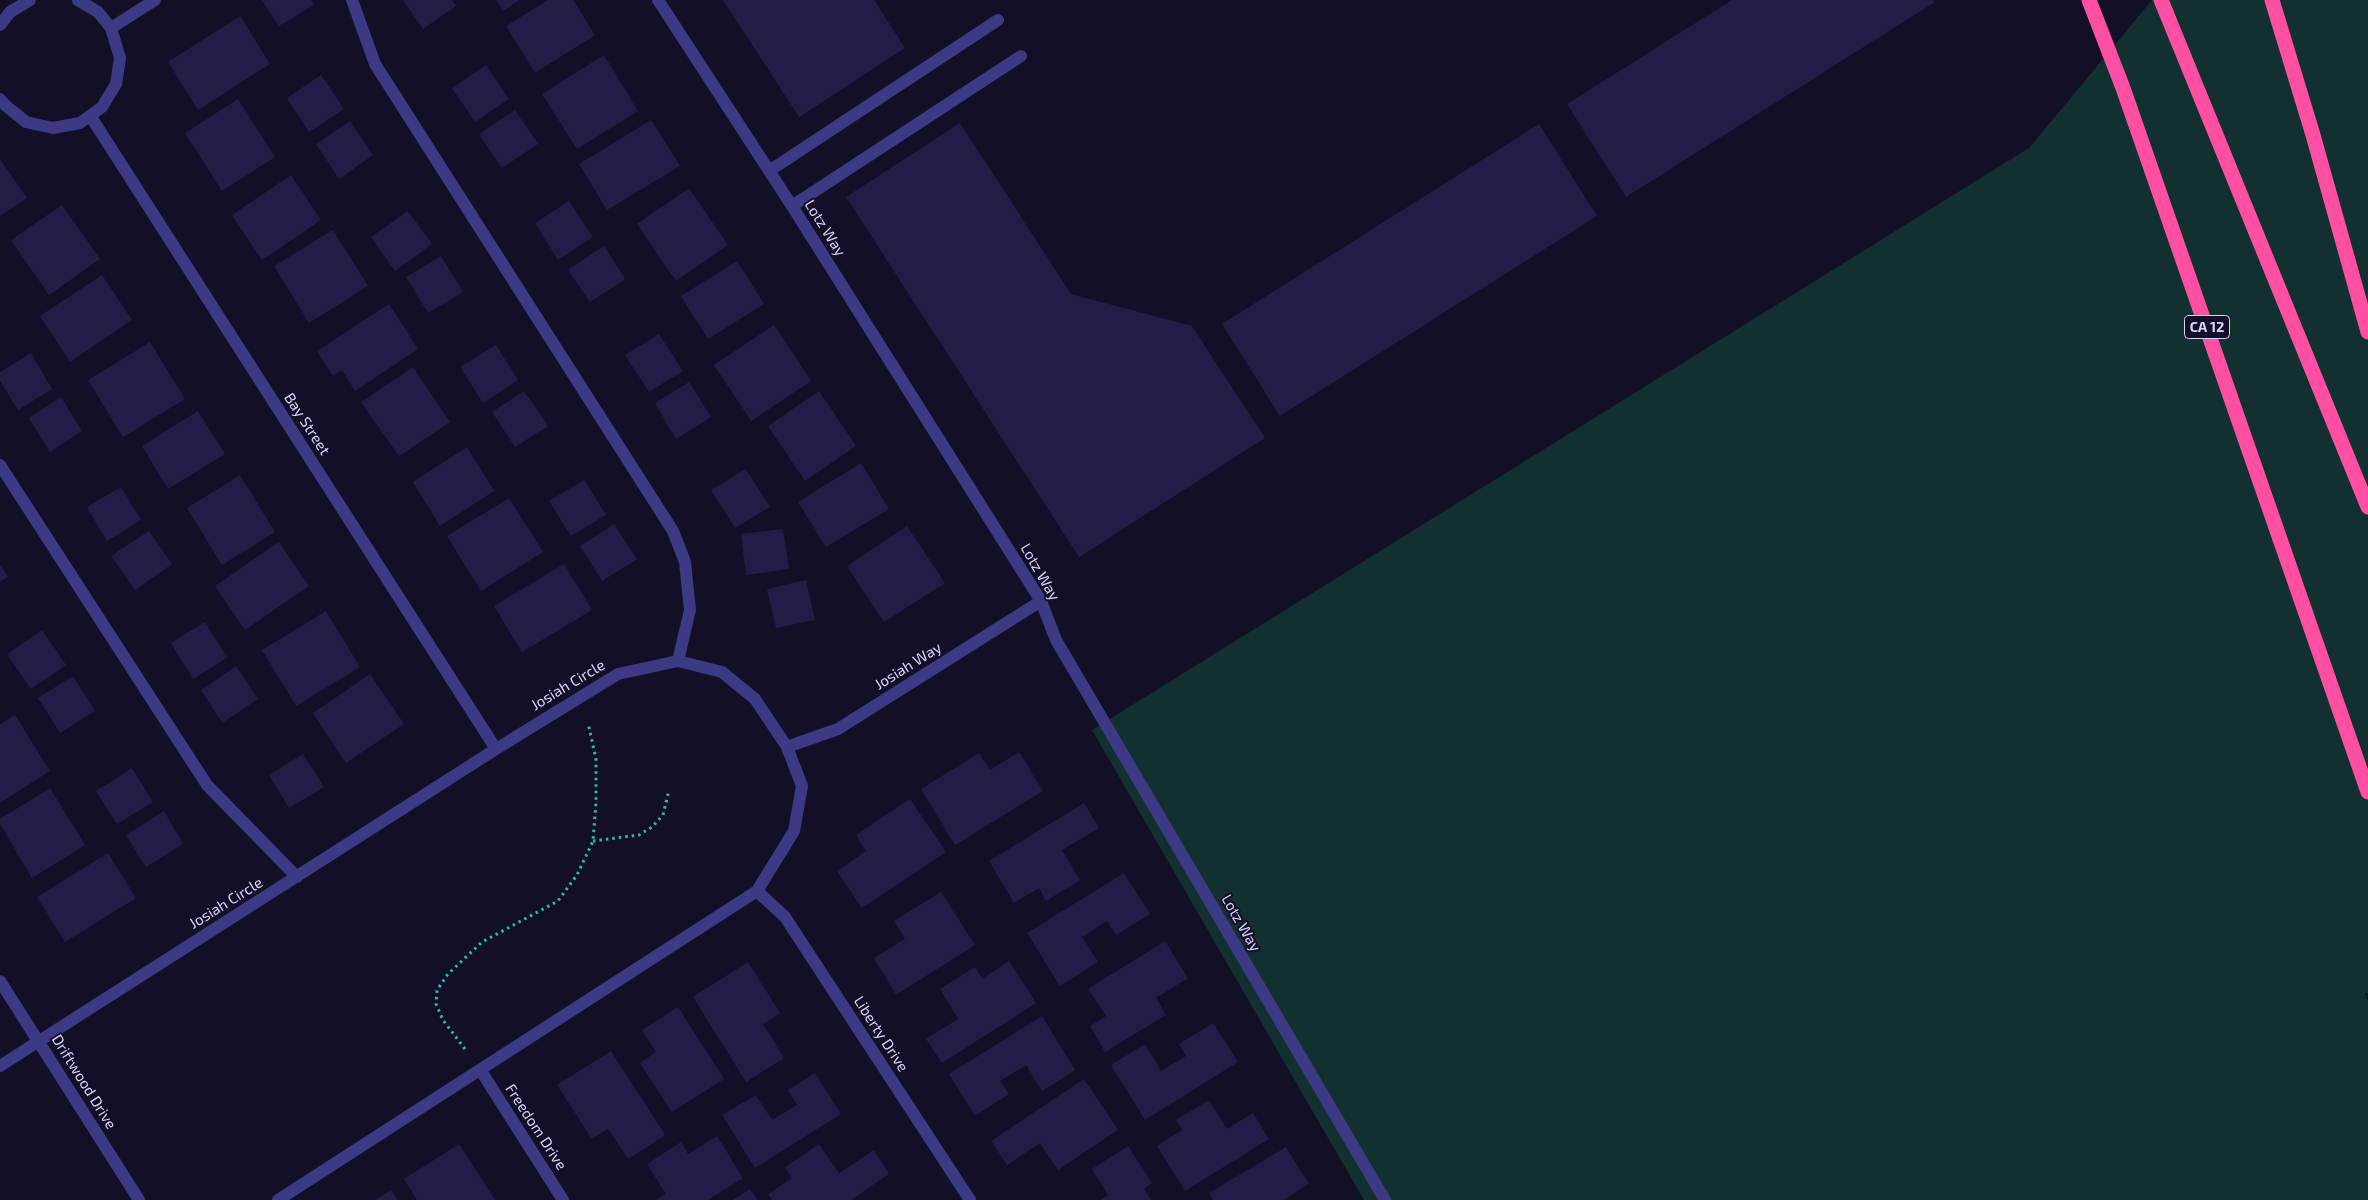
<!DOCTYPE html>
<style>
body{margin:0}
canvas{display:block;background:#130f26}
</style>
<canvas width="2368" height="1200"></canvas>
<script>
const g = document.querySelector('canvas').getContext('2d');
g.lineJoin = 'round';
function paint(path, color) {
  g.fillStyle = color;
  g.fill(path, 'evenodd');
}
function shape(rows) {
  const path = new Path2D();
  for (const r of rows) {
    path.moveTo(r[0], r[1]);
    for (let i = 2; i < r.length; i += 2) path.lineTo(r[i], r[i + 1]);
  }
  return path;
}
function stroke(path, color, width, dash) {
  g.strokeStyle = color;
  g.lineWidth = width;
  g.lineCap = dash ? 'butt' : 'round';
  g.setLineDash(dash || []);
  g.stroke(path);
}
function write(font, color, halo, rows, align = 'center') {
  g.font = font + ' "Exo 2",sans-serif';
  g.lineWidth = 4;
  g.setLineDash([]);
  g.textBaseline = 'middle';
  g.strokeStyle = halo;
  g.fillStyle = color;
  for (const [text, x, y, turn = 0] of rows) {
    g.save();
    g.translate(x, y);
    g.rotate((+turn || 0) * Math.PI / 180);
    g.textAlign = isNaN(turn) ? turn : align;
    if (halo) g.strokeText(text, 0, 0);
    g.fillText(text, 0, 0);
    g.restore();
  }
}
paint(shape([
 [2152,0,2368,0,2368,993,2365,993,2368,1002,2368,1200,1364,1200,1092,730,2029,148]
]), '#12302f');
paint(shape([
 [262,0,311,0,314,5,279,26],
 [403,0,452,0,456,6,423,29],
 [496,0,519,0,503,11],
 [548,0,573,0,595,35,535,73,506,26],
 [723,0,874,0,905,48,799,117],
 [1732,0,1933,0,1935,2,1626,197,1567,104],
 [240,16,270,64,198,110,168,62],
 [604,55,638,111,577,149,542,94],
 [486,65,509,99,475,122,452,88],
 [321,75,344,109,309,132,287,98],
 [238,99,275,157,222,191,185,133],
 [515,110,538,144,502,168,479,134],
 [651,120,680,166,607,210,579,164],
 [350,121,373,155,339,179,316,144],
 [960,123,1071,294,1192,326,1265,438,1079,557,846,197],
 [1539,124,1597,216,1280,416,1222,324],
 [0,159,27,198,0,216],
 [291,175,321,220,262,260,232,215],
 [689,188,728,245,676,281,637,224],
 [569,201,593,237,558,260,535,223],
 [62,205,100,259,49,295,11,240],
 [408,211,432,244,395,271,371,237],
 [333,230,368,286,309,323,274,266],
 [604,246,625,279,590,302,568,270],
 [441,256,463,292,428,313,406,277],
 [737,261,764,304,708,339,681,296],
 [102,275,132,320,70,362,40,316],
 [389,304,418,349,355,391,342,370,333,376,317,351],
 [774,325,811,381,751,421,714,365],
 [659,334,683,371,649,392,625,355],
 [150,342,185,399,123,437,88,380],
 [496,345,518,380,483,403,460,367],
 [31,353,52,389,18,410,0,381,0,372],
 [413,367,450,422,399,456,361,402],
 [689,382,711,417,676,439,655,403],
 [524,391,548,426,515,447,492,412],
 [819,391,856,446,805,481,768,426],
 [61,397,82,431,50,452,29,418],
 [198,411,225,454,168,489,142,446],
 [467,447,494,491,440,526,413,482],
 [861,463,889,509,826,547,798,502],
 [746,469,770,507,735,528,711,490],
 [240,475,275,532,222,565,187,508],
 [584,480,606,515,571,536,549,501],
 [121,487,141,520,107,541,87,507],
 [509,498,543,552,481,591,447,536],
 [614,524,637,559,602,581,580,546],
 [907,526,945,583,884,622,847,566],
 [783,529,789,569,746,575,741,534],
 [149,531,172,564,135,590,111,556],
 [279,542,309,586,245,630,215,586],
 [564,564,592,610,522,652,494,606],
 [0,565,8,577,0,582],
 [806,580,815,620,776,628,767,589],
 [326,611,360,667,296,706,262,650],
 [205,622,227,658,193,679,171,643],
 [42,630,66,665,31,689,7,654],
 [236,666,258,699,222,723,201,690],
 [370,674,404,724,346,763,313,713],
 [73,676,95,711,60,733,38,698],
 [15,715,50,771,0,803,0,724],
 [1019,752,1043,791,955,845,921,789,979,753,990,770],
 [303,754,324,787,289,808,269,775],
 [132,768,153,802,117,824,96,791],
 [50,788,85,845,32,878,0,824,0,819],
 [910,799,946,852,862,908,837,871,866,851,856,835],
 [1084,803,1099,828,1062,850,1080,880,1046,901,1039,888,1014,903,989,861],
 [164,811,183,844,146,867,126,835],
 [108,853,136,898,65,942,37,897],
 [1124,873,1150,914,1116,935,1107,921,1082,937,1098,962,1060,986,1027,933],
 [941,892,975,945,896,995,874,958,905,939,894,921],
 [1165,941,1188,978,1156,998,1166,1015,1105,1052,1090,1026,1106,1016,1088,989],
 [1009,961,1036,1003,942,1063,926,1039,958,1019,940,989,975,967,982,979],
 [748,962,780,1013,763,1024,784,1058,746,1082,693,997],
 [678,1007,724,1079,672,1112,640,1063,656,1052,642,1030],
 [1042,1016,1075,1070,1042,1091,1026,1065,1000,1081,1009,1094,975,1116,949,1074],
 [1213,1023,1238,1062,1145,1120,1111,1065,1145,1044,1161,1071,1186,1056,1179,1044],
 [611,1051,665,1135,628,1159,608,1129,592,1139,557,1085],
 [815,1073,841,1114,755,1168,722,1115,756,1095,772,1120,797,1105,788,1090],
 [1084,1079,1118,1130,1058,1170,1040,1143,1007,1165,991,1141],
 [1209,1100,1227,1129,1253,1113,1269,1139,1185,1191,1157,1146,1182,1130,1176,1120],
 [717,1136,743,1178,708,1200,656,1200,666,1194,647,1164,681,1142,688,1154],
 [459,1144,495,1200,417,1200,404,1179],
 [819,1144,839,1173,874,1150,889,1174,851,1200,772,1200,768,1194,792,1178,785,1167],
 [1128,1146,1152,1183,1144,1189,1151,1200,1101,1200,1108,1195,1092,1169],
 [1286,1147,1309,1184,1283,1200,1213,1200,1209,1193],
 [750,1189,757,1200,733,1200],
 [391,1190,398,1200,375,1200]
]), '#241b47');
stroke(shape([
 [593,841,639,835,652,827,663,815,669,790],
 [465,1049,443,1020,436,1004,437,990,448,974,482,942,558,901,577,875,593,841,596,803,596,759,588,723]
]), '#2fb8b0', 3, [2.5, 4]);
stroke(shape([
 [352,0,375,64,673,531,685,562,690,610,678,661],
 [658,0,792,206,1041,601,1056,640,1385,1200],
 [0,25,10,12,30,0],
 [111,28,155,0],
 [0,99,5,105,26,122,53,128,80,123,102,107,116,84,120,58,111,28,98,12,78,0],
 [91,117,496,749],
 [769,171,998,20],
 [792,206,1021,56],
 [0,465,207,785,297,877],
 [787,747,838,729,1041,601],
 [757,891,785,917,970,1200],
 [0,981,139,1200],
 [0,1066,496,749,618,674,678,661,722,672,755,699,787,747,802,786,794,831,757,891,278,1200],
 [481,1071,563,1200]
]), '#3d3a85', 12);
stroke(shape([
 [2089,0,2123,88,2368,792],
 [2161,0,2368,507],
 [2272,0,2313,135,2368,332]
]), '#ff4fa3', 15);
for (const [x, y, w] of [
 [2207,327,45]
]) {
  const box = new Path2D();
  box.roundRect(x - w / 2, y - 11.5, w, 23, 4);
  g.fillStyle = '#130f26';
  g.fill(box);
  stroke(box, '#d9d4ff', 1);
}
write('bold 14px', '#d9d4ff', null, [
 ["CA 12",2207,327]
]);
write('15px', '#d9d4ff', '#130f26', [
 ["Lotz Way",825,228,58],
 ["Bay Street",307,424,57],
 ["Lotz Way",1040,572,60],
 ["Josiah Way",908,666,-32],
 ["Josiah Circle",568,685,-31],
 ["Josiah Circle",226,903,-32],
 ["Lotz Way",1241,923,60],
 ["Liberty Drive",881,1034,57],
 ["Driftwood Drive",84,1082,58],
 ["Freedom Drive",536,1127,57]
]);
</script>
